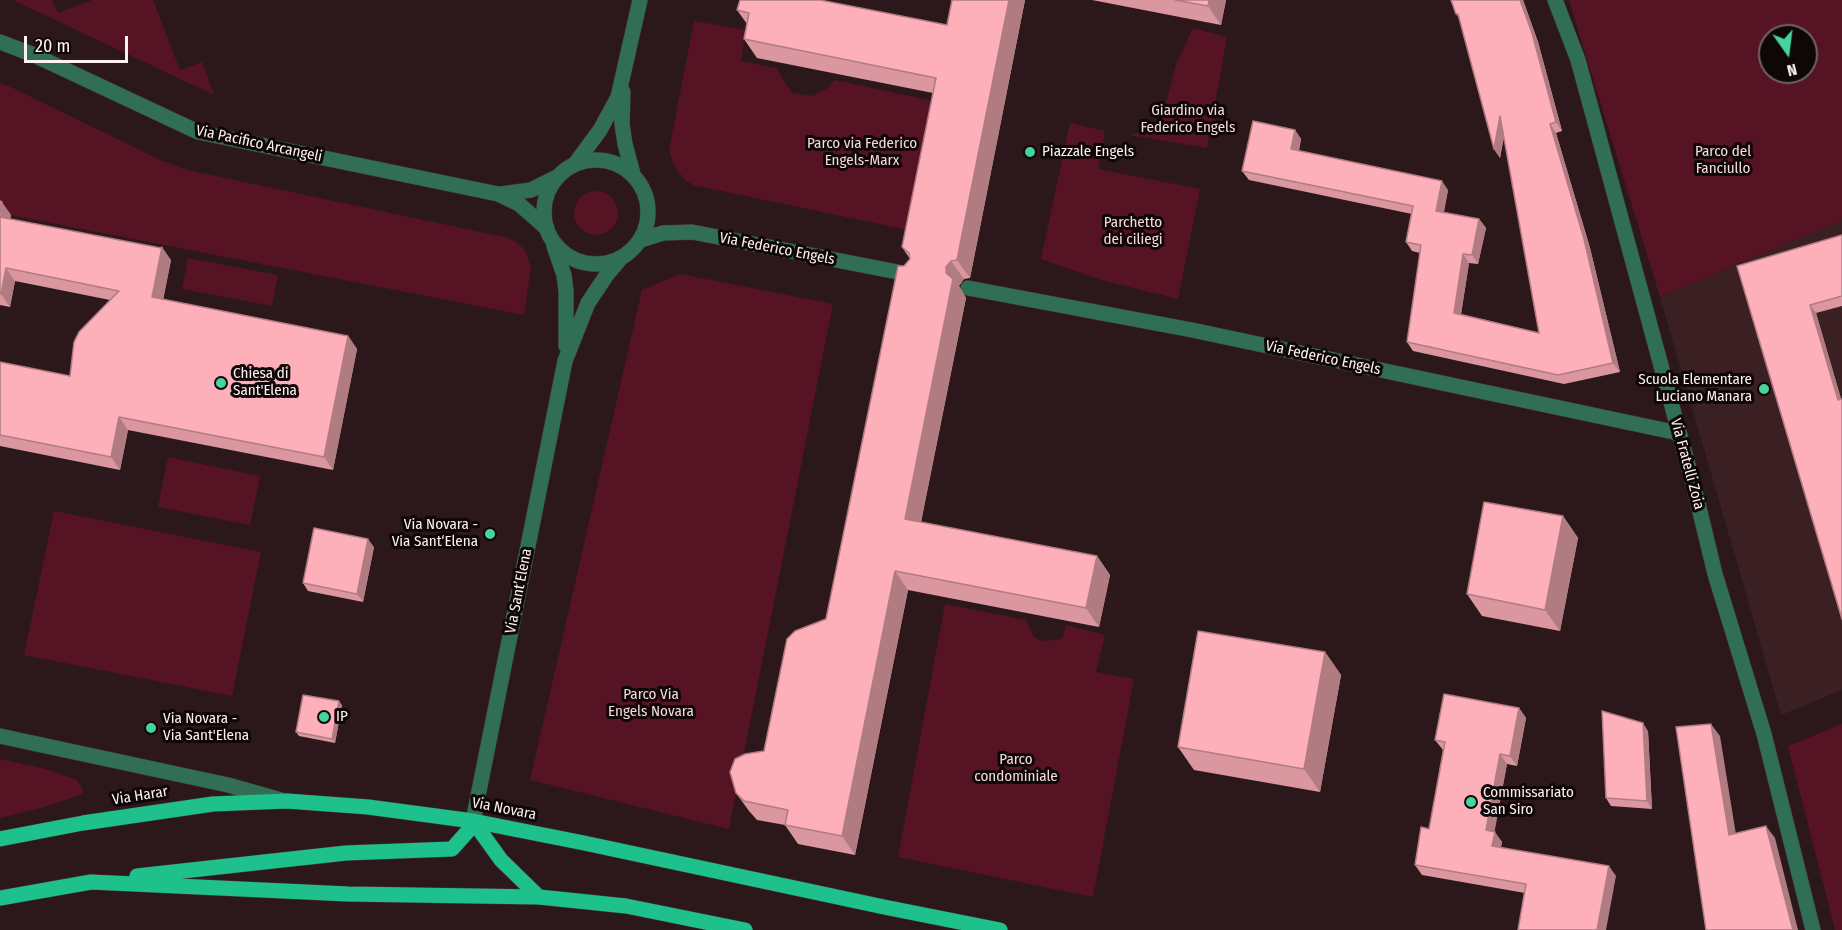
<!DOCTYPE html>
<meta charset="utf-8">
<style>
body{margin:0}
#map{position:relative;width:1842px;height:930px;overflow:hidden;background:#2c181b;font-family:"Fira Sans Condensed",sans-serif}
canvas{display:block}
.north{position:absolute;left:1758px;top:24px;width:60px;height:60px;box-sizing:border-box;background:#0f0607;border:2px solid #6e6465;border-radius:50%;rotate:166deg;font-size:16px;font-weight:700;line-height:24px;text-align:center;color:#fdf1f2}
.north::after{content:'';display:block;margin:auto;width:21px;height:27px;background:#46d49e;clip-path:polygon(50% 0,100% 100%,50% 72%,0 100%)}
.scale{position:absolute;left:24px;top:36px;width:104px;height:27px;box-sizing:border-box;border:3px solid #fdf1f2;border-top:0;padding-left:8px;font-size:18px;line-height:21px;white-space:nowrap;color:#fdf1f2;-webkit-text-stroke:4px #0f0607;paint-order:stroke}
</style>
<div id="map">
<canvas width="1842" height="930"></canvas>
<div class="north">N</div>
<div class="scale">20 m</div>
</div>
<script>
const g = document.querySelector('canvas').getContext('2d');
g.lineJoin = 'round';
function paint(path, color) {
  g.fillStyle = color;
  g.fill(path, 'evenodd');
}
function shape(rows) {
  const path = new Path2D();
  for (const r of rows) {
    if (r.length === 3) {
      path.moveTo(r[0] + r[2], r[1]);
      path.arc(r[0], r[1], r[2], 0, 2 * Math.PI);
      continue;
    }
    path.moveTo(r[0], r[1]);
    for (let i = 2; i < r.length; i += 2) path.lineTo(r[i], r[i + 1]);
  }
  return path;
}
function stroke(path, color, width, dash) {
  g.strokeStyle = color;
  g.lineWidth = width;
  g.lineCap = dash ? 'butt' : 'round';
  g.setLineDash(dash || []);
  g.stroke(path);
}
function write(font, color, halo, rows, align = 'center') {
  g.font = font + ' "Fira Sans Condensed",sans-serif';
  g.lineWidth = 6;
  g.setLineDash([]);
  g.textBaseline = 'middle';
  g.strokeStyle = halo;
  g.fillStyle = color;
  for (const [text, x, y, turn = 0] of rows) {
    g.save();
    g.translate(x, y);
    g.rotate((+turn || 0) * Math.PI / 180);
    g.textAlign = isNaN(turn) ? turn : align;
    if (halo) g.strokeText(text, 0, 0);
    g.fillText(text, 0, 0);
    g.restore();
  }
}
paint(shape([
 [1842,220,1842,690,1781,715,1660,297]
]), '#3a1f23');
paint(shape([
 [13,0,52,0,58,13,92,0,153,0,180,70,202,62,214,95],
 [1569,0,1842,0,1842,220,1660,297],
 [1770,36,1806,36,1806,72,1770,72],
 [694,21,746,30,741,61,776,68,792,93,812,96,828,88,835,80,942,103,913,231,693,185,686,181,674,166,669,150],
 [1193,28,1227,37,1207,148,1129,135,1145,131,1156,123,1164,112,1176,64],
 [0,83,15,89,160,160,187,170,509,238,521,246,526,252,531,268,524,315,0,213],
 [1070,123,1105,131,1098,169,1200,189,1178,299,1101,280,1041,259],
 [596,213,22],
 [188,258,278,275,272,306,182,289],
 [680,274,833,304,729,829,530,780,642,290],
 [168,457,260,476,250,525,158,507],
 [54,511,261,552,232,696,24,655],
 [945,604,1026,620,1034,637,1043,641,1062,639,1066,625,1105,635,1096,672,1134,679,1093,897,898,857],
 [1842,724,1842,930,1835,930,1788,746],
 [0,759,46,769,77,780,82,787,83,794,41,808,0,818]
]), '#551323');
const minor = shape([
 [1555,0,1578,60,1694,487,1715,574,1764,734,1813,930],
 [0,42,34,55,198,132,498,194,519,204,545,227],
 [623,92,622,124,625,144,633,174],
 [596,212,52],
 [575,164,600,130,618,97,640,0],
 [501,194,531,190,555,178],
 [641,240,663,233,692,232,913,275],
 [554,246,564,275,566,291,566,346],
 [968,288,1192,330,1678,433],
 [473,821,565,361,588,303,606,276,621,258]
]);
const tertiary = shape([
 [0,736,228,785,281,800]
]);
const primary = shape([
 [473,821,501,860,539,897],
 [0,839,83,823,213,804,287,801,368,807,473,821,584,843,884,907,1000,930],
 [137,876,346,853,452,849,468,831,473,821],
 [0,898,91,882,348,894,539,897,626,906,745,930]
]);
stroke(minor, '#453235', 16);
stroke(tertiary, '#453235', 16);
stroke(primary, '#453235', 16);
stroke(minor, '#306f55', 15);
stroke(tertiary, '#306f55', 15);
stroke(primary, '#1ec08b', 15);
paint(shape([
 [952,0,1025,0,970,278,964,279,959,286,966,298,921,522,1097,556,1110,575,1099,627,908,590,855,855,798,844,785,825,757,820,749,811,736,793,764,751,826,619,904,266,910,259,902,247,933,93,757,58,744,39,747,24,737,10,947,25],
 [1092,0,1226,0,1221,25],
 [1451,0,1523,0,1538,42,1562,131,1556,133,1590,248,1620,372,1564,384,1413,351,1407,342,1420,253,1412,251,1406,242,1412,214,1249,180,1242,171,1295,130,1301,139,1299,151,1448,190,1444,212,1479,219,1486,228,1478,264,1469,263,1461,314,1539,333,1504,137,1500,158,1494,149,1459,18,1456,14],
 [0,201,11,215,10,219,171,260,163,300,348,336,357,349,333,470,128,430,120,470,0,446,0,362,70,376,110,300,15,281,10,307,0,305],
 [1842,235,1842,306,1816,313,1841,399,1842,399,1842,620,1737,266],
 [1563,516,1578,538,1560,631,1482,616,1467,594],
 [374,547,363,602,308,591,303,583],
 [1325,652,1341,675,1320,792,1194,770,1178,747],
 [342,705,335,743,299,736,296,732],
 [1519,708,1526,718,1517,766,1507,764,1494,832,1502,842,1501,847,1616,876,1525,893,1422,875,1415,865,1429,829,1443,750,1435,740],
 [1648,731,1652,809,1611,806,1606,798]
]), '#da97a0');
paint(shape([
 [1009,0,1025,0,970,278,957,260],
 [1209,0,1226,0,1221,25,1208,6],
 [1520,0,1523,0,1538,42,1562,131,1556,122],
 [1500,116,1506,124,1500,158,1494,149],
 [1550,124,1556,133,1590,248,1620,372,1613,363],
 [1295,130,1301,139,1297,158,1291,149],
 [1442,181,1448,190,1442,220,1436,211],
 [2,202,11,215,8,230,0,218],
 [1479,219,1486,228,1478,264,1472,255],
 [162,247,171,260,161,310,152,297],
 [1463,254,1469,263,1460,321,1454,313],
 [951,261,964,279,959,286,959,287,966,298,918,537,905,519,946,273,946,267],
 [6,268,15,281,10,307,1,294],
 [1810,305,1816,313,1842,402,1838,400],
 [348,336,357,349,333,470,324,457],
 [119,417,128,430,120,470,111,457],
 [1563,516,1578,538,1560,631,1545,610],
 [368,539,374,547,363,602,357,594],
 [1097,556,1110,575,1099,627,1086,608],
 [895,571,908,590,855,855,842,836],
 [1325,652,1341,675,1320,792,1304,769],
 [339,701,342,705,335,743,332,739],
 [1519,708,1526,718,1517,766,1510,756],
 [1643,723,1648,731,1652,809,1647,801],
 [1711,724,1720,736,1738,847,1729,835],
 [1500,754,1507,764,1493,840,1486,830],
 [1766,826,1775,838,1798,930,1793,930],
 [1495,832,1502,842,1499,856,1492,846],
 [1609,866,1616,876,1606,930,1597,930]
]), '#b17b82');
const building = shape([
 [740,0,820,0,947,25,952,0,1009,0,957,260,951,261,946,267,946,273,953,279,905,519,1097,556,1086,608,895,571,842,836,785,825,788,810,744,801,736,793,730,772,735,759,745,754,764,751,787,639,795,631,826,619,898,266,904,266,910,259,909,253,902,247,936,78,744,39,749,13,737,10,740,0],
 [1175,0,1209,0,1208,6,1175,0],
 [1451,0,1520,0,1532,33,1556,122,1550,124,1584,239,1613,363,1558,375,1407,342,1421,245,1406,242,1413,206,1242,171,1253,121,1295,130,1291,149,1442,181,1436,211,1479,219,1472,255,1463,254,1454,313,1539,333,1500,116,1494,149,1458,14,1456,14,1451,0],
 [0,201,2,202,0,213,0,201],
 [0,217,161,248,162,247,152,297,348,336,324,457,119,417,111,457,0,435,0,362,70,376,74,342,79,332,119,291,6,268,1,294,0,294,0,217],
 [1842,235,1842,296,1810,305,1838,400,1842,399,1842,619,1737,266,1842,235],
 [1484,502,1563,516,1545,610,1467,594,1484,502],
 [314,528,368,539,357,594,303,583,314,528],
 [1198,631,1325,652,1304,769,1178,747,1198,631],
 [1444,694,1519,708,1510,756,1500,754,1486,830,1495,832,1492,846,1609,866,1597,930,1518,930,1526,884,1415,865,1421,827,1429,829,1445,742,1435,740,1444,694],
 [303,695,339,701,332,739,296,732,303,695],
 [1602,711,1643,723,1647,801,1606,798,1602,711],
 [1711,724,1729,835,1766,826,1793,930,1706,930,1676,727,1711,724]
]);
paint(building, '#fdb0ba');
stroke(building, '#b17b82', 1.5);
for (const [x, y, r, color] of [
 [1030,152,6,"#46d49e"],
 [221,383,6,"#46d49e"],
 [1764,389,6,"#46d49e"],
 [490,534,6,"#46d49e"],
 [324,717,6,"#46d49e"],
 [151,728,6,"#46d49e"],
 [1471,802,6,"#46d49e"]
]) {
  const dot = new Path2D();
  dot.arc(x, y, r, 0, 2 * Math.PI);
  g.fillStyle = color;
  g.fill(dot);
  stroke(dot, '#0f0607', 2);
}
write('15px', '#f4dadd', '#0f0607', [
 ["Giardino via",1188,111],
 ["Federico Engels",1188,128],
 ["Parco via Federico",862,144],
 ["Engels-Marx",862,161],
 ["Parco del",1723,152],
 ["Fanciullo",1723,169],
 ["Parchetto",1133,223],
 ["dei ciliegi",1133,240],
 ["Parco Via",651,695],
 ["Engels Novara",651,712],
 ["Parco",1016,760],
 ["condominiale",1016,777]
]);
write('15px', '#fdf1f2', '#0f0607', [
 ["Via Pacifico Arcangeli",259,144,12],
 ["Via Federico Engels",777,249,11],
 ["Via Federico Engels",1323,358,12],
 ["Via Fratelli Zoia",1687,464,75],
 ["Via Sant’Elena",519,591,-79],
 ["Via Harar",140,796,-9],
 ["Via Novara",504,809,11]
]);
write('15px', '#fdf1f2', '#0f0607', [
 ["Piazzale Engels",1042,152],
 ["Chiesa di",233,374],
 ["Sant'Elena",233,391],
 ["Scuola Elementare",1752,380,"right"],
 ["Luciano Manara",1752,397,"right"],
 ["Via Novara -",478,525,"right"],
 ["Via Sant‘Elena",478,542,"right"],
 ["IP",336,717],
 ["Via Novara -",163,719],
 ["Via Sant'Elena",163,736],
 ["Commissariato",1483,793],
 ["San Siro",1483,810]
], 'left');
</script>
